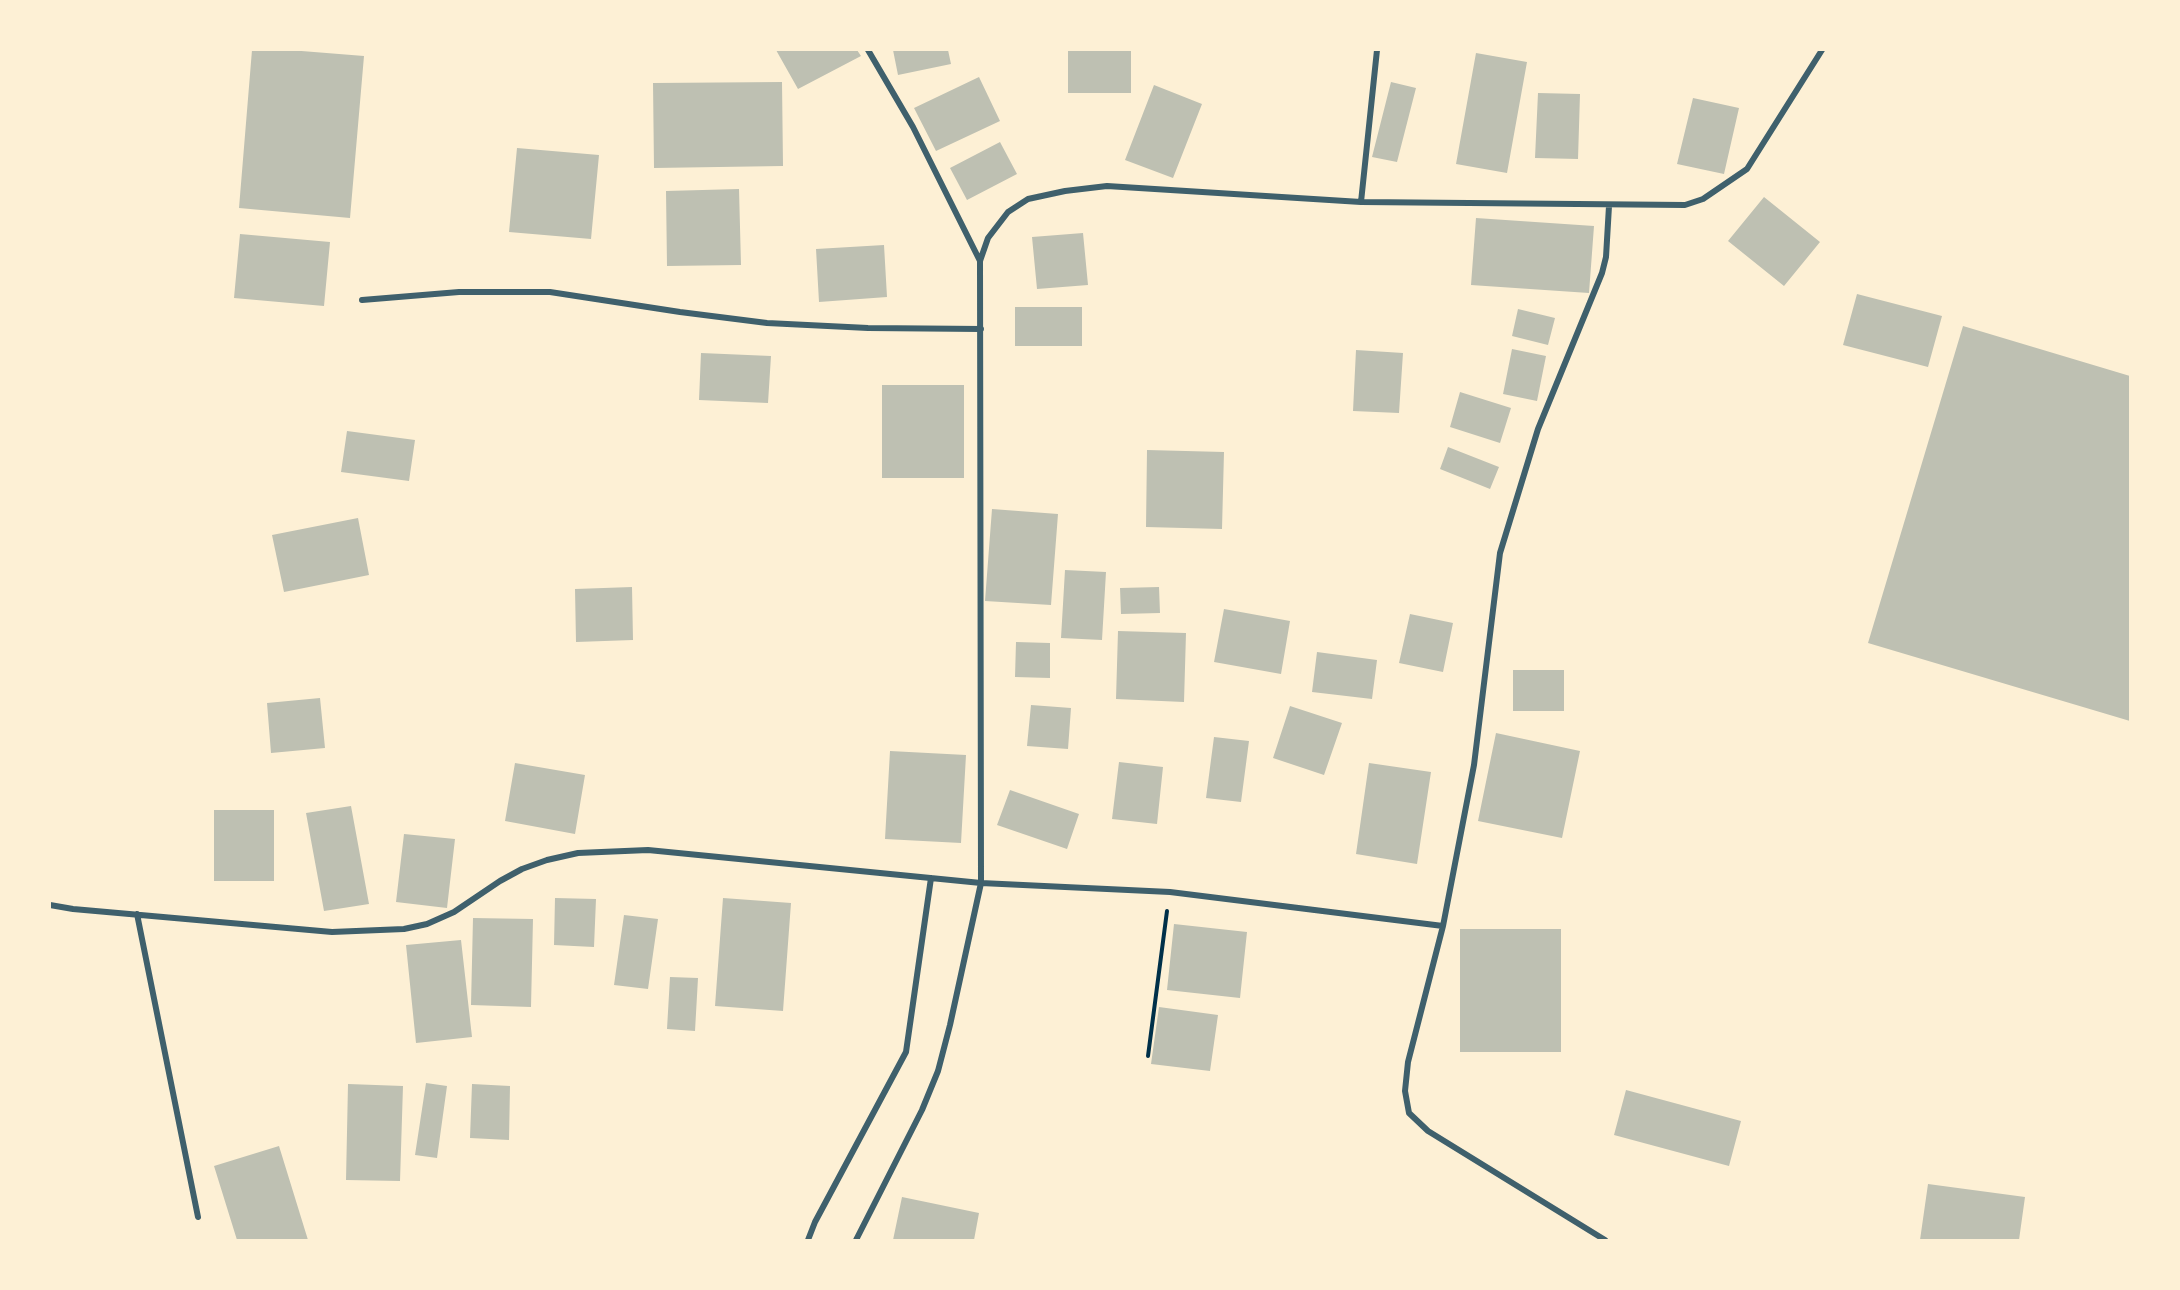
<!DOCTYPE html>
<style>
body{margin:0}
#map{position:relative;width:2180px;height:1290px;overflow:hidden;background:#fdf0d5;font-family:"PT Sans",sans-serif}
canvas{display:block}
.frame{position:absolute;inset:0;border:51px solid #fdf0d5;pointer-events:none}
</style>
<div id="map">
<canvas width="2180" height="1290"></canvas>
<div class="frame"></div>
</div>
<script>
const g = document.querySelector('canvas').getContext('2d');
g.lineJoin = 'round';
function paint(path, color) {
  g.fillStyle = color;
  g.fill(path, 'evenodd');
}
function shape(rows) {
  const path = new Path2D();
  for (const r of rows) {
    path.moveTo(r[0], r[1]);
    for (let i = 2; i < r.length; i += 2) path.lineTo(r[i], r[i + 1]);
  }
  return path;
}
function stroke(path, color, width, dash) {
  g.strokeStyle = color;
  g.lineWidth = width;
  g.lineCap = dash ? 'butt' : 'round';
  g.setLineDash(dash || []);
  g.stroke(path);
}
paint(shape([
 [252,50,289,50,364,56,350,218,239,208],
 [776,50,857,50,861,56,798,89],
 [893,50,948,50,951,64,898,75],
 [1068,50,1131,50,1131,93,1068,93],
 [1476,53,1527,62,1507,173,1456,164],
 [979,77,1000,121,936,151,914,108],
 [782,82,783,166,654,168,653,83],
 [1391,82,1416,88,1397,162,1372,157],
 [1154,85,1202,104,1173,178,1125,160],
 [1538,93,1580,94,1578,159,1535,158],
 [1693,98,1739,108,1724,174,1677,164],
 [1000,142,1017,174,967,200,950,168],
 [517,148,599,155,591,239,509,232],
 [739,189,741,265,667,266,666,191],
 [1764,197,1820,242,1784,286,1728,241],
 [1476,218,1594,226,1589,293,1471,285],
 [1083,233,1088,285,1037,289,1032,237],
 [240,234,330,242,324,306,234,298],
 [884,245,887,297,819,302,816,249],
 [1857,294,1942,316,1928,367,1843,345],
 [1015,307,1082,307,1082,346,1015,346],
 [1518,309,1555,318,1548,345,1512,336],
 [1963,326,2130,376,2130,721,1868,643],
 [1512,349,1546,356,1537,401,1503,394],
 [1356,350,1403,353,1399,413,1353,411],
 [701,353,771,356,768,403,699,400],
 [882,385,964,385,964,478,882,478],
 [1460,392,1511,408,1500,443,1450,427],
 [347,431,415,440,409,481,341,472],
 [1448,447,1499,467,1490,489,1440,469],
 [1147,450,1224,452,1222,529,1146,527],
 [992,509,1058,514,1051,605,985,601],
 [358,518,369,575,284,592,272,535],
 [1065,570,1106,572,1102,640,1061,638],
 [632,587,633,640,576,642,575,589],
 [1159,587,1160,613,1121,614,1120,588],
 [1224,609,1290,621,1281,674,1214,662],
 [1410,614,1453,623,1443,672,1399,663],
 [1118,631,1186,633,1184,702,1116,699],
 [1016,642,1050,643,1050,678,1015,677],
 [1317,652,1377,660,1372,699,1312,692],
 [1513,670,1564,670,1564,711,1513,711],
 [320,698,325,748,271,753,267,703],
 [1031,705,1071,708,1068,749,1027,746],
 [1290,706,1342,723,1324,775,1273,758],
 [1496,733,1580,751,1562,838,1478,821],
 [1214,737,1249,741,1241,802,1206,798],
 [890,751,966,755,961,843,885,839],
 [1119,762,1163,767,1157,824,1112,819],
 [515,763,585,775,575,834,505,821],
 [1369,763,1431,772,1417,864,1356,854],
 [1010,790,1079,814,1067,849,997,825],
 [351,806,369,904,324,911,306,813],
 [214,810,274,810,274,881,214,881],
 [404,834,455,839,447,908,396,902],
 [555,898,596,899,594,947,554,945],
 [723,898,791,903,783,1011,715,1006],
 [624,915,658,919,648,989,614,985],
 [473,918,533,919,531,1007,471,1005],
 [1174,924,1247,932,1240,998,1167,990],
 [1460,929,1561,929,1561,1052,1460,1052],
 [461,940,472,1037,416,1043,406,945],
 [670,977,698,978,695,1031,667,1029],
 [1159,1007,1218,1015,1210,1071,1151,1064],
 [426,1083,447,1086,437,1158,415,1155],
 [348,1084,403,1086,400,1181,346,1180],
 [472,1084,510,1086,509,1140,470,1138],
 [1626,1090,1741,1121,1729,1166,1614,1135],
 [279,1146,308,1240,237,1240,214,1166],
 [1928,1184,2025,1197,2019,1240,1920,1240],
 [902,1197,979,1213,974,1240,893,1240]
]), '#bec0b2');
stroke(shape([
 [1148,1056,1167,911]
]), '#003049', 4);
stroke(shape([
 [868,50,913,127,980,261],
 [1361,202,1377,50],
 [362,300,459,292,550,292,680,312,767,323,868,328,981,329],
 [50,905,73,909,332,932,404,929,427,924,454,912,500,881,522,869,547,860,578,853,648,850,981,883,980,261,988,238,1008,212,1028,199,1065,191,1107,186,1361,202,1685,205,1703,199,1747,169,1822,50],
 [137,914,198,1217],
 [1443,926,1474,765,1500,553,1538,429,1602,273,1606,257,1609,206],
 [808,1240,815,1222,906,1052,931,878],
 [856,1240,922,1110,938,1071,950,1025,981,883,1170,892,1443,926,1408,1062,1405,1091,1409,1113,1428,1131,1605,1240]
]), '#3f606c', 6);
</script>
